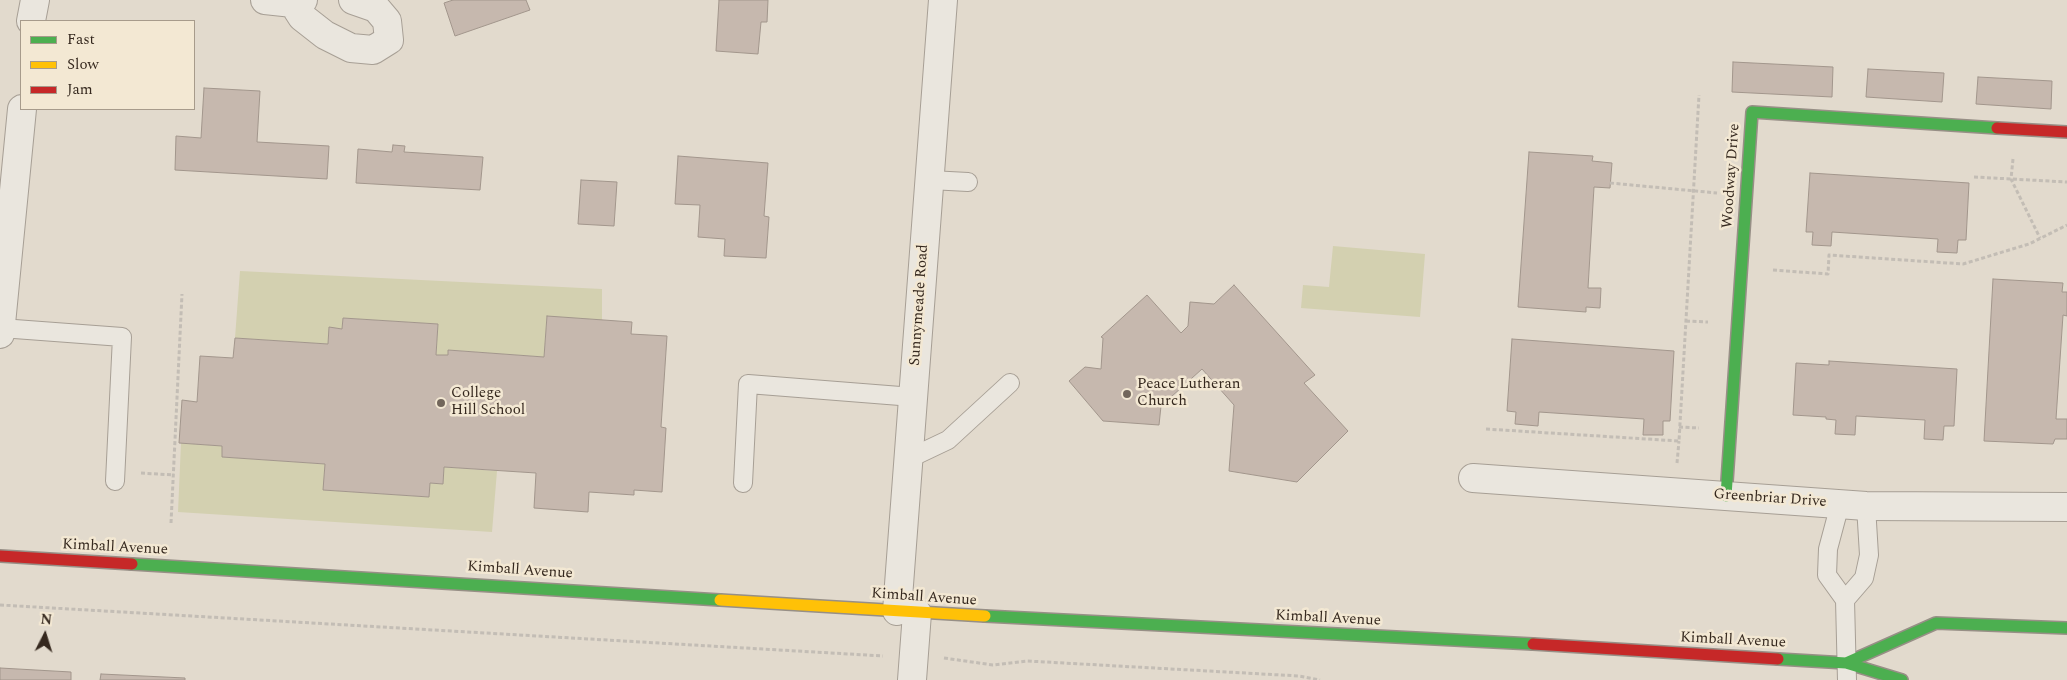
<!DOCTYPE html>
<style>
body{margin:0}
#map{position:relative;width:2067px;height:680px;overflow:hidden;background:#e2dacd;font-family:Spectral,serif}
canvas{display:block}
.legend{position:absolute;left:20px;top:20px;width:175px;height:90px;box-sizing:border-box;background:#f3e8d3;border:1px solid #a79b8b;margin:0;padding:6px 9px;list-style:none;font-size:15px;color:#35281e}
.legend li{display:flex;align-items:center;gap:10px;height:25px}
.legend b{width:25px;border:1px solid #a79b8b}
.north{position:absolute;left:20px;top:610px;width:50px;height:50px;-webkit-text-stroke:4px #f3e8d3;paint-order:stroke;rotate:5deg;font-size:14px;font-weight:700;line-height:20px;text-align:center;color:#35281e}
.north::after{content:'';display:block;margin:auto;width:18px;height:22px;background:#35281e;clip-path:polygon(50% 0,100% 100%,50% 72%,0 100%)}
</style>
<div id="map">
<canvas width="2067" height="680"></canvas>
<ul class="legend">
<li><b style="height:6px;background:#4caf50"></b>Fast</li>
<li><b style="height:6px;background:#ffc107"></b>Slow</li>
<li><b style="height:6px;background:#c62828"></b>Jam</li>
</ul>
<div class="north">N</div>
</div>
<script>
const g = document.querySelector('canvas').getContext('2d');
g.lineJoin = 'round';
function paint(path, color) {
  g.fillStyle = color;
  g.fill(path, 'evenodd');
}
function shape(rows) {
  const path = new Path2D();
  for (const r of rows) {
    path.moveTo(r[0], r[1]);
    for (let i = 2; i < r.length; i += 2) path.lineTo(r[i], r[i + 1]);
  }
  return path;
}
function stroke(path, color, width, dash) {
  g.strokeStyle = color;
  g.lineWidth = width;
  g.lineCap = dash ? 'butt' : 'round';
  g.setLineDash(dash || []);
  g.stroke(path);
}
function write(font, color, halo, rows, align = 'center') {
  g.font = font + ' Spectral,serif';
  g.lineWidth = 5;
  g.setLineDash([]);
  g.textBaseline = 'middle';
  g.strokeStyle = halo;
  g.fillStyle = color;
  for (const [text, x, y, turn = 0] of rows) {
    g.save();
    g.translate(x, y);
    g.rotate((+turn || 0) * Math.PI / 180);
    g.textAlign = isNaN(turn) ? turn : align;
    if (halo) g.strokeText(text, 0, 0);
    g.fillText(text, 0, 0);
    g.restore();
  }
}
paint(shape([
 [1333,246,1425,254,1420,317,1301,308,1303,285,1329,287],
 [240,271,602,289,602,320,547,317,544,357,449,350,448,355,436,355,438,324,343,318,342,329,329,328,328,344,235,338],
 [181,443,222,446,222,457,325,464,324,490,429,497,430,483,443,484,444,467,497,471,492,532,178,512]
]), '#d3d0b0');
const building = shape([
 [453,0,526,0,530,10,455,36,444,3,453,0],
 [719,0,768,0,767,22,761,22,758,54,716,51,719,0],
 [1733,62,1833,67,1832,97,1732,92,1733,62],
 [1868,69,1944,73,1942,102,1866,97,1868,69],
 [1978,77,2052,81,2051,109,1976,104,1978,77],
 [204,88,260,91,257,142,329,146,327,179,175,170,176,136,201,138,204,88],
 [393,145,405,146,404,152,483,157,480,190,356,183,358,149,392,152,393,145],
 [1529,152,1593,156,1592,161,1612,163,1610,188,1594,187,1588,288,1601,288,1600,308,1586,307,1586,312,1518,307,1529,152],
 [678,156,768,163,764,216,769,217,766,258,724,256,725,239,698,237,700,205,675,204,678,156],
 [1810,173,1969,183,1966,240,1958,240,1957,253,1937,252,1938,239,1832,232,1831,246,1812,245,1813,232,1806,232,1810,173],
 [581,180,617,182,614,226,578,224,581,180],
 [1993,279,2063,283,2062,292,2067,292,2067,316,2063,315,2056,419,2067,419,2067,439,2055,439,2053,444,1984,441,1993,279],
 [1234,285,1315,375,1304,383,1348,431,1297,482,1229,471,1234,405,1202,369,1161,406,1159,425,1103,421,1069,381,1085,367,1101,369,1103,338,1101,337,1147,295,1181,333,1188,326,1190,302,1214,304,1234,285],
 [547,316,632,322,631,334,667,336,661,427,666,428,662,492,634,490,634,495,589,492,588,512,534,508,536,473,444,467,443,484,430,483,429,497,323,490,325,464,222,457,222,446,179,443,182,400,197,402,200,356,233,358,235,338,328,344,329,327,342,329,343,318,438,324,436,355,448,355,448,350,544,357,547,316],
 [1512,339,1674,351,1670,421,1663,421,1663,435,1643,435,1644,419,1539,412,1538,426,1515,424,1516,412,1507,411,1512,339],
 [1829,361,1957,369,1954,426,1944,426,1943,440,1924,439,1925,420,1856,416,1855,435,1835,434,1836,420,1826,419,1826,417,1793,415,1796,363,1829,365,1829,361],
 [0,668,71,672,71,680,0,680,0,668],
 [101,674,185,678,185,680,100,680,101,674]
]);
paint(building, '#c6b8ae');
stroke(building, '#a2968c', 1);
const lane = shape([
 [930,180,968,182],
 [1,328,122,337,115,481],
 [908,459,948,440,1010,383],
 [743,483,748,384,913,397],
 [1840,504,1828,549,1827,575,1845,600,1847,680],
 [1845,600,1864,578,1869,555,1866,506]
]);
const street = shape([
 [265,0,293,3,303,0],
 [293,3,302,17,325,35,351,48,373,50,389,40,387,21,376,8,353,0],
 [31,21,35,0],
 [0,334,22,109],
 [1473,478,1866,506,2067,507],
 [897,611,943,0],
 [912,680,917,613]
]);
const fast = shape([
 [1726,496,1752,112,1997,128],
 [132,564,720,600],
 [985,616,1533,644],
 [1778,659,1846,663,1902,680],
 [1846,663,1936,623,2067,628]
]);
const slow = shape([
 [720,600,985,616]
]);
const jam = shape([
 [1997,128,2067,132],
 [0,556,132,564],
 [1533,644,1778,659]
]);
stroke(lane, '#a79f95', 20);
stroke(street, '#a79f95', 30);
stroke(fast, '#978f86', 14);
stroke(slow, '#978f86', 14);
stroke(jam, '#978f86', 14);
stroke(shape([
 [2013,159,2011,179,2040,238],
 [1974,177,2067,182],
 [1610,183,1717,193],
 [1773,270,1828,274,1829,255,1963,264,2029,244,2067,225],
 [1686,321,1708,322],
 [1679,427,1699,428],
 [1486,429,1679,441,1699,95],
 [1677,463,1679,441],
 [141,473,174,475],
 [171,523,182,294],
 [0,605,883,656],
 [944,658,993,665,1027,661,1299,676,1320,680]
]), '#c3bdb5', 3, [4, 2.5]);
stroke(lane, '#eae6de', 18);
stroke(street, '#eae6de', 28);
stroke(fast, '#4caf50', 11);
stroke(slow, '#ffc107', 11);
stroke(jam, '#c62828', 11);
for (const [x, y, r, color] of [
 [1127,394,5,"#72665b"],
 [441,403,5,"#72665b"]
]) {
  const dot = new Path2D();
  dot.arc(x, y, r, 0, 2 * Math.PI);
  g.fillStyle = color;
  g.fill(dot);
  stroke(dot, '#f3e8d3', 2);
}
write('15px', '#35281e', '#f3e8d3', [
 ["Woodway Drive",1732,176,-86],
 ["Sunnymeade Road",920,305,-86],
 ["Greenbriar Drive",1770,499,4],
 ["Kimball Avenue",115,548,3],
 ["Kimball Avenue",520,571,4],
 ["Kimball Avenue",924,598,4],
 ["Kimball Avenue",1328,619,3],
 ["Kimball Avenue",1733,641,3]
]);
write('15px', '#35281e', '#f3e8d3', [
 ["Peace Lutheran",1137,385],
 ["Church",1137,402],
 ["College",451,394],
 ["Hill School",451,411]
], 'left');
</script>
